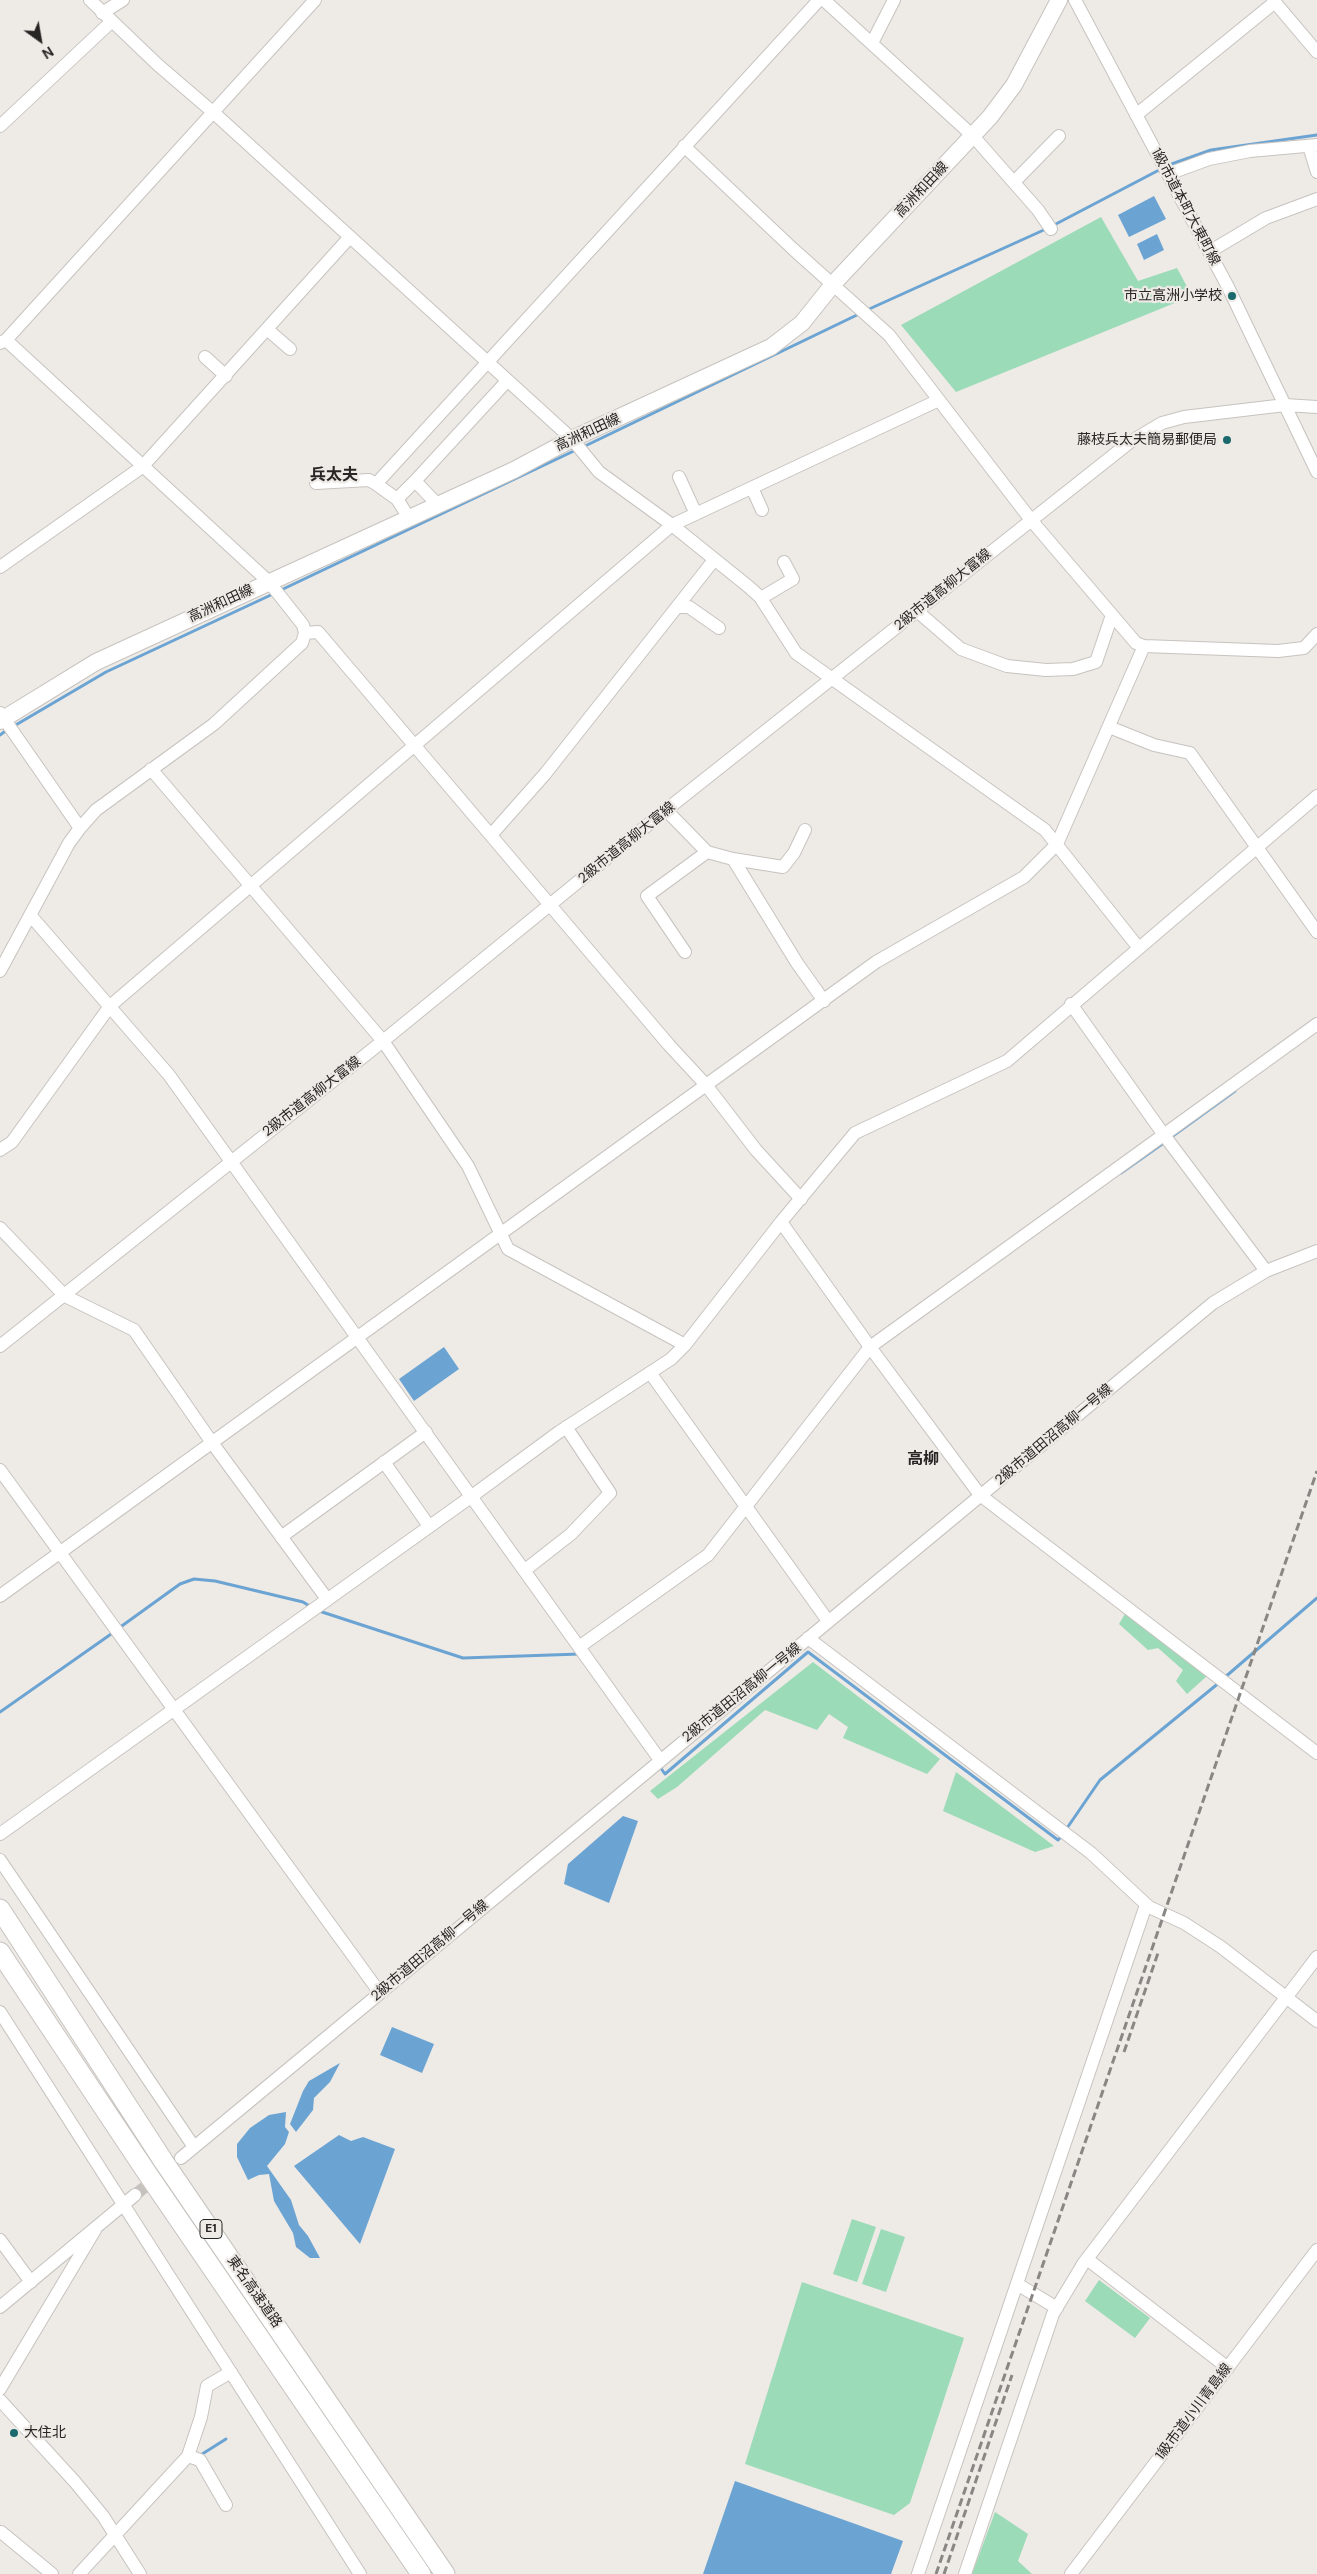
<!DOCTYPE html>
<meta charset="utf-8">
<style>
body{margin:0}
#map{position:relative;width:1317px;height:2574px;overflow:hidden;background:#eeeae6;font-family:"DM Sans",sans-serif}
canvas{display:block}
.north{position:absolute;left:15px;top:15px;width:50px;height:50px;-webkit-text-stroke:4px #eeeae6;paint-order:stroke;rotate:148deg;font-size:14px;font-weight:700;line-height:20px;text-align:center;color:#272624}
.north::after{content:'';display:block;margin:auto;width:18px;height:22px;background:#272624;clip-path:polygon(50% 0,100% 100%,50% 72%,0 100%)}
</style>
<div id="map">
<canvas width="1317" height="2574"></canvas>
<div class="north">N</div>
</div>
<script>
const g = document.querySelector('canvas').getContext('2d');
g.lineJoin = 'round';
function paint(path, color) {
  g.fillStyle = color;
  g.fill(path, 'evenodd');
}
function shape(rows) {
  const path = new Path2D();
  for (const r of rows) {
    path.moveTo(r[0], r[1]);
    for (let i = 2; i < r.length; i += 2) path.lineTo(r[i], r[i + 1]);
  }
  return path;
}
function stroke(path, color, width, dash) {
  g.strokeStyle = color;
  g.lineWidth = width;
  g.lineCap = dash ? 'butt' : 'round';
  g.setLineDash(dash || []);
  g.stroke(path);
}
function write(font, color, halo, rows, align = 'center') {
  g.font = font + ' "DM Sans","Noto Sans JP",sans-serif';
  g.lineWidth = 4.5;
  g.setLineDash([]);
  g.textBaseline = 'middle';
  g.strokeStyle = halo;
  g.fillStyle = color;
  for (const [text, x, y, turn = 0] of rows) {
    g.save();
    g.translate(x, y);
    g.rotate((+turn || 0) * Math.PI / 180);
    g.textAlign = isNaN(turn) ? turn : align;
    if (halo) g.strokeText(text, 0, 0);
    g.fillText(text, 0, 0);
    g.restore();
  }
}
paint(shape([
 [1101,217,1138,281,1177,268,1192,296,956,392,901,325],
 [1126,1612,1207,1676,1187,1694,1176,1681,1183,1670,1158,1648,1148,1650,1119,1624],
 [813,1662,940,1759,927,1774,843,1738,848,1727,829,1714,817,1730,765,1710,677,1787,658,1799,650,1791],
 [956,1772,1054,1846,1035,1852,943,1811],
 [852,2219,876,2227,857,2282,833,2274],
 [881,2229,905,2237,886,2292,862,2284],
 [1099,2280,1150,2318,1135,2338,1085,2301],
 [802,2282,964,2338,910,2503,894,2515,745,2464],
 [995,2512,1028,2534,1018,2561,1032,2574,972,2574]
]), '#9bdbb8');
paint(shape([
 [1154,196,1166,219,1129,237,1118,215],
 [1157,234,1164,250,1144,260,1137,244],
 [444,1347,459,1369,414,1401,399,1379],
 [623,1816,638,1821,609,1903,564,1884,568,1864],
 [392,2027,434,2044,422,2073,380,2055],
 [340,2063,330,2082,314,2098,313,2110,296,2132,290,2124,303,2091,309,2081],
 [286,2112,285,2127,289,2132,285,2144,267,2166,291,2200,299,2225,308,2236,320,2258,310,2258,296,2247,293,2233,274,2201,269,2174,259,2175,248,2180,237,2157,237,2144,250,2128,269,2115],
 [339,2135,351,2141,363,2137,395,2149,360,2244,294,2166],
 [735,2481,903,2541,891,2574,703,2574]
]), '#6ba4d3');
stroke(shape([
 [1166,166,1211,150,1317,135],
 [1054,225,1161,169],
 [867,310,1046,229],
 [583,447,859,314],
 [281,590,578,449],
 [14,726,106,672,273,594],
 [0,735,8,729],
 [1170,1138,1235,1091],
 [1121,1173,1165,1142],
 [319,1611,463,1658,580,1654],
 [119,1628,180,1584,194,1579,215,1581,303,1602,311,1607],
 [1224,1678,1317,1598],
 [0,1712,114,1632],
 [660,1767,665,1774,808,1652,1058,1840,1062,1836],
 [1065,1831,1100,1780,1220,1682],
 [199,2456,226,2439]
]), '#6ba4d3', 3);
stroke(shape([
 [135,2195,173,2164]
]), '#c6c3bf', 12, [12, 6]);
const minor = shape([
 [90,0,158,65,214,113,572,439,599,472,672,525,749,587,760,597,796,653,1045,830,1138,947],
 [824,0,973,136,1038,210,1051,229],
 [1075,0,1228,287,1317,472],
 [1273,0,1317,52],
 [102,13,123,0],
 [872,43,894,0],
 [1136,115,1275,2],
 [0,126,111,22],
 [684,146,793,249,889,335,1031,520,1136,643,1144,646,1278,651,1304,648,1317,634],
 [1309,146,1317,172],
 [1168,174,1209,159,1250,151,1317,145],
 [1014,182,1059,136],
 [1209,252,1266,218,1317,199],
 [268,330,290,349],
 [0,343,6,340,315,0],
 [205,357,226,376],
 [679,477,696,514],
 [415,481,507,381],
 [316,483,369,480,376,484],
 [752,488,762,510],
 [397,499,376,484,819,0],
 [409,518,397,499,415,481,438,505],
 [0,567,142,467,349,238],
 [761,598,793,579,784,562],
 [678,607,689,607,719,628],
 [917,611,961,649,1007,666,1046,670,1073,669,1096,662,1112,615],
 [305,633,318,632,669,1045,706,1085,756,1150,801,1199],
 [0,713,80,828],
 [1109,727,1154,745,1190,753,1317,932],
 [151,769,383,1041,468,1166,508,1249,685,1345],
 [666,810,707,852,733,859,797,963,824,1001],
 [491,835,545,774,714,560],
 [733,859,783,867,794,853,805,830],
 [31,916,169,1075,660,1760],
 [685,952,647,896,707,852],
 [0,971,69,843,80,828,96,810,214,724,302,643,305,633,303,625,269,582,6,340],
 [1071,1004,1164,1135,1266,1271],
 [0,1150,12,1142,110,1006,672,525,939,400],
 [781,1222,870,1347,980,1495,1317,1753],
 [0,1228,65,1296,134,1330,213,1444,327,1599],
 [0,1346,383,1041,666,810,1130,442,1162,423,1184,417,1285,405,1317,407],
 [651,1374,828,1621],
 [384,1462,429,1526],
 [0,1470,380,1993],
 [281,1537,426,1432],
 [525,1570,571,1534,610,1493,566,1427],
 [0,1596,876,962,1024,877,1057,844,1144,646],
 [808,1638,1091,1853,1149,1907,1184,1923,1221,1947,1317,2021],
 [579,1647,708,1555,870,1347,1317,1024],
 [0,1834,472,1496,559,1432,671,1359,685,1345,781,1222,855,1133,1007,1061,1317,796],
 [0,1860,194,2147],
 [0,2012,360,2574],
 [181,2158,1213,1303,1266,1271,1317,1251],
 [0,2240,31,2282],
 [1087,2259,1228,2368],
 [1017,2284,1057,2308],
 [0,2307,135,2195],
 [0,2389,95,2230],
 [0,2400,75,2482,103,2516,140,2574],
 [188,2456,201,2417,207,2386,231,2372],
 [1,2532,52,2574],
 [79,2574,188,2456,200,2460,226,2505],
 [918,2574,1146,1905],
 [965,2574,1053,2314,1083,2264,1317,1957],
 [1071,2574,1317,2250]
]);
const major = shape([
 [0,721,96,662,514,470,572,439,771,347,802,323,834,283,990,117,1014,85,1059,0]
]);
const highway = shape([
 [0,1909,164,2162,445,2574],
 [0,1952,147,2173,421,2574]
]);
stroke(minor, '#c7c3bf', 14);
stroke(major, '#c7c3bf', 18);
stroke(highway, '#c7c3bf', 21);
stroke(minor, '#fff', 12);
stroke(major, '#fff', 16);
stroke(highway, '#fff', 19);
stroke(shape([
 [1124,2052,1159,1950],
 [936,2574,1317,1471],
 [944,2574,1012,2375]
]), '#898784', 3, [8, 4]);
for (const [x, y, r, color] of [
 [1232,296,5,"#1c696d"],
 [1227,440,5,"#1c696d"],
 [14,2433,5,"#1c696d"]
]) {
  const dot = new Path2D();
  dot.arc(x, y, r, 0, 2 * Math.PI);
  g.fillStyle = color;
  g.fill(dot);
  stroke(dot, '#eeeae6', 2);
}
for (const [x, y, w] of [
 [211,2229,22]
]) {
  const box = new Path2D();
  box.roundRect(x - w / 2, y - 9.5, w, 19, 4);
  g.fillStyle = '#eeeae6';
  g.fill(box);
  stroke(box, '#272624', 1);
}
write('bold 12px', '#272624', null, [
 ["E1",211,2229]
]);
write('14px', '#272624', '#eeeae6', [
 ["高洲和田線",922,190,-47],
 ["1級市道本町大東町線",1185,207,62],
 ["高洲和田線",588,433,-25],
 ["2級市道高柳大富線",943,590,-39],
 ["高洲和田線",221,604,-25],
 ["2級市道高柳大富線",627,843,-39],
 ["2級市道高柳大富線",312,1097,-38],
 ["2級市道田沼高柳一号線",1054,1435,-40],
 ["2級市道田沼高柳一号線",742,1693,-39],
 ["2級市道田沼高柳一号線",430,1951,-40],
 ["東名高速道路",254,2292,55],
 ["1級市道小川青島線",1194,2412,-53]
]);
write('14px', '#272624', '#eeeae6', [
 ["市立高洲小学校",1222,296],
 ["藤枝兵太夫簡易郵便局",1217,440],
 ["大住北",24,2433,"left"]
], 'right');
write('bold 16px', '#272624', '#eeeae6', [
 ["兵太夫",334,476],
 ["高柳",923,1460]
]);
</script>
